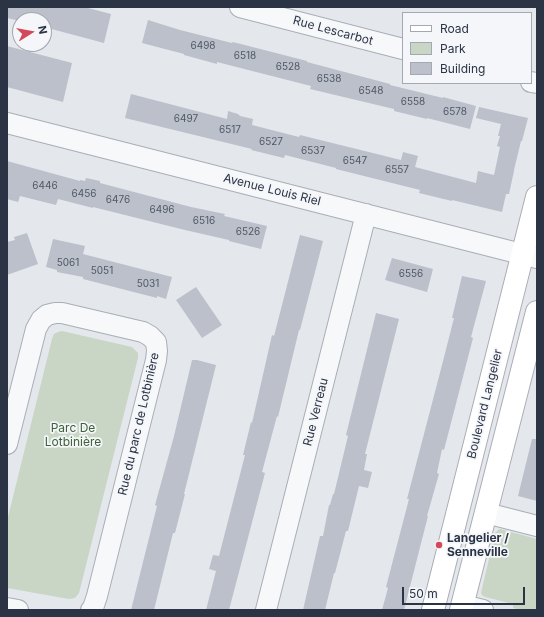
<!DOCTYPE html>
<meta charset="utf-8">
<style>
body{margin:0}
#map{position:relative;width:544px;height:617px;overflow:hidden;background:#e4e7ec;font-family:Inter,sans-serif}
canvas{display:block}
.frame{position:absolute;inset:0;border:8px solid #2b3445;pointer-events:none}
.legend{position:absolute;left:402px;top:12px;width:130px;height:72px;box-sizing:border-box;background:#f4f6f9;border:1px solid #a4a8b1;margin:0;padding:5px 7px;list-style:none;font-size:12px;color:#2b3445}
.legend li{display:flex;align-items:center;gap:8px;height:20px}
.legend b{width:20px;border:1px solid #a4a8b1}
.north{position:absolute;left:12px;top:12px;width:40px;height:40px;box-sizing:border-box;background:#f4f6f9;border:1px solid #a4a8b1;border-radius:50%;rotate:79deg;font-size:11px;font-weight:700;line-height:16px;text-align:center;color:#2b3445}
.north::after{content:'';display:block;margin:auto;width:14px;height:18px;background:#d1495b;clip-path:polygon(50% 0,100% 100%,50% 72%,0 100%)}
.scale{position:absolute;left:402px;top:587px;width:123px;height:18px;box-sizing:border-box;border:2px solid #2b3445;border-top:0;padding-left:5px;font-size:12px;line-height:14px;white-space:nowrap;color:#2b3445;-webkit-text-stroke:3px #f4f6f9;paint-order:stroke}
</style>
<div id="map">
<canvas width="544" height="617"></canvas>
<div class="frame"></div>
<ul class="legend">
<li><b style="height:5px;background:#fff"></b>Road</li>
<li><b style="height:11px;background:#c9d6c5"></b>Park</li>
<li><b style="height:11px;background:#bbc0ca"></b>Building</li>
</ul>
<div class="north">N</div>
<div class="scale">50 m</div>
</div>
<script>
const g = document.querySelector('canvas').getContext('2d');
g.lineJoin = 'round';
function paint(path, color) {
  g.fillStyle = color;
  g.fill(path, 'evenodd');
}
function shape(rows) {
  const path = new Path2D();
  for (const r of rows) {
    path.moveTo(r[0], r[1]);
    for (let i = 2; i < r.length; i += 2) path.lineTo(r[i], r[i + 1]);
  }
  return path;
}
function stroke(path, color, width, dash) {
  g.strokeStyle = color;
  g.lineWidth = width;
  g.lineCap = dash ? 'butt' : 'round';
  g.setLineDash(dash || []);
  g.stroke(path);
}
function write(font, color, halo, rows, align = 'center') {
  g.font = font + ' Inter,sans-serif';
  g.lineWidth = 3.5;
  g.setLineDash([]);
  g.textBaseline = 'middle';
  g.strokeStyle = halo;
  g.fillStyle = color;
  for (const [text, x, y, turn = 0] of rows) {
    g.save();
    g.translate(x, y);
    g.rotate((+turn || 0) * Math.PI / 180);
    g.textAlign = isNaN(turn) ? turn : align;
    if (halo) g.strokeText(text, 0, 0);
    g.fillText(text, 0, 0);
    g.restore();
  }
}
paint(shape([
 [62,331,132,347,138,353,138,358,79,593,75,598,69,599,7,588,7,521,52,339,54,334,58,332],
 [500,529,537,539,537,610,522,610,513,608,513,604,485,597,482,595,481,593,495,533,498,530]
]), '#c9d6c5');
paint(shape([
 [7,7,84,7,111,14,104,43,44,27,44,20,20,20,20,21,7,18],
 [148,20,180,30,232,43,233,42,307,61,307,62,390,84,390,85,443,98,443,97,476,106,470,129,427,118,427,119,394,111,394,109,310,89,311,86,217,62,217,64,184,55,184,54,142,43],
 [7,46,72,63,63,102,7,87],
 [131,94,227,119,228,111,238,114,240,116,253,119,252,125,299,137,300,135,401,160,403,152,418,156,415,167,476,183,478,171,494,175,500,147,497,146,500,136,498,136,501,124,476,118,479,107,528,118,522,141,521,141,514,170,514,171,509,194,506,194,502,212,452,200,452,201,419,193,420,190,336,169,336,168,285,155,284,158,251,150,252,149,125,118],
 [7,161,80,181,80,180,85,181,86,178,100,181,100,183,191,207,225,214,224,216,267,226,261,249,229,241,229,240,185,230,93,207,93,208,58,199,56,205,20,196,18,202,7,199],
 [27,233,38,264,7,275,7,242,15,240,14,237],
 [300,235,323,241,300,330,299,330,278,417,277,416,262,472,265,473,229,610,206,610,216,571,209,569,213,555,219,556,245,455,243,455,251,422,252,423,272,335,274,336],
 [53,239,85,246,83,254,172,277,166,299,157,296,157,298,83,279,83,277,57,272,57,270,46,267],
 [392,258,433,269,427,292,385,280],
 [462,276,486,281,471,337,473,338,444,450,442,449,437,473,439,474,427,516,428,516,404,610,382,610,388,588,386,587,409,499,407,499,442,365,454,318,452,318],
 [196,287,222,325,202,338,176,300],
 [376,313,399,319,365,454,367,454,364,470,372,472,368,488,359,486,348,531,346,531,335,573,334,573,325,610,303,610,320,536,323,536,329,505,330,505,333,494,334,494,348,436,346,435],
 [192,360,197,360,216,365,184,494,185,494,175,533,173,533,154,610,131,610,157,506,155,505,174,436],
 [532,439,537,439,537,501,518,496]
]), '#bbc0ca');
const street = shape([
 [240,7,403,49],
 [531,82,537,83],
 [7,123,537,258],
 [7,444,36,329,41,320,47,315,55,313,62,313,143,332,150,336,156,342,157,351,156,360,97,596,93,608,91,610],
 [486,513,537,526],
 [463,605,483,610],
 [7,608,18,610],
 [266,610,366,214]
]);
const secondary = shape([
 [433,610,537,197],
 [461,610,537,312]
]);
stroke(street, '#a9aeb7', 22);
stroke(secondary, '#a9aeb7', 24);
stroke(street, '#f7f8fa', 20);
stroke(secondary, '#fff', 22);
for (const [x, y, r, color] of [
 [439,545,4,"#d1495b"]
]) {
  const dot = new Path2D();
  dot.arc(x, y, r, 0, 2 * Math.PI);
  g.fillStyle = color;
  g.fill(dot);
  stroke(dot, '#f4f6f9', 1.5);
}
write('10px', '#4f5766', null, [
 ["6498",203,46],
 ["6518",245,56],
 ["6528",288,67],
 ["6538",329,79],
 ["6548",371,91],
 ["6558",413,102],
 ["6578",455,112],
 ["6497",186,119],
 ["6517",230,130],
 ["6527",271,142],
 ["6537",313,151],
 ["6547",355,161],
 ["6557",397,170],
 ["6446",45,186],
 ["6456",84,194],
 ["6476",118,200],
 ["6496",162,210],
 ["6516",204,221],
 ["6526",248,232],
 ["5061",68,263],
 ["5051",102,271],
 ["6556",411,274],
 ["5031",148,284]
]);
write('12px', '#2b3445', '#f4f6f9', [
 ["Rue Lescarbot",333,31,15],
 ["Avenue Louis Riel",272,190,14],
 ["Boulevard Langelier",485,404,-76],
 ["Rue Verreau",316,412,-76],
 ["Rue du parc de Lotbinière",139,424,-77]
]);
write('12px', '#3f6138', '#f4f6f9', [
 ["Parc De",73,428],
 ["Lotbinière",73,442]
]);
write('bold 12px', '#2b3445', '#f4f6f9', [
 ["Langelier /",447,538],
 ["Senneville",447,552]
], 'left');
</script>
